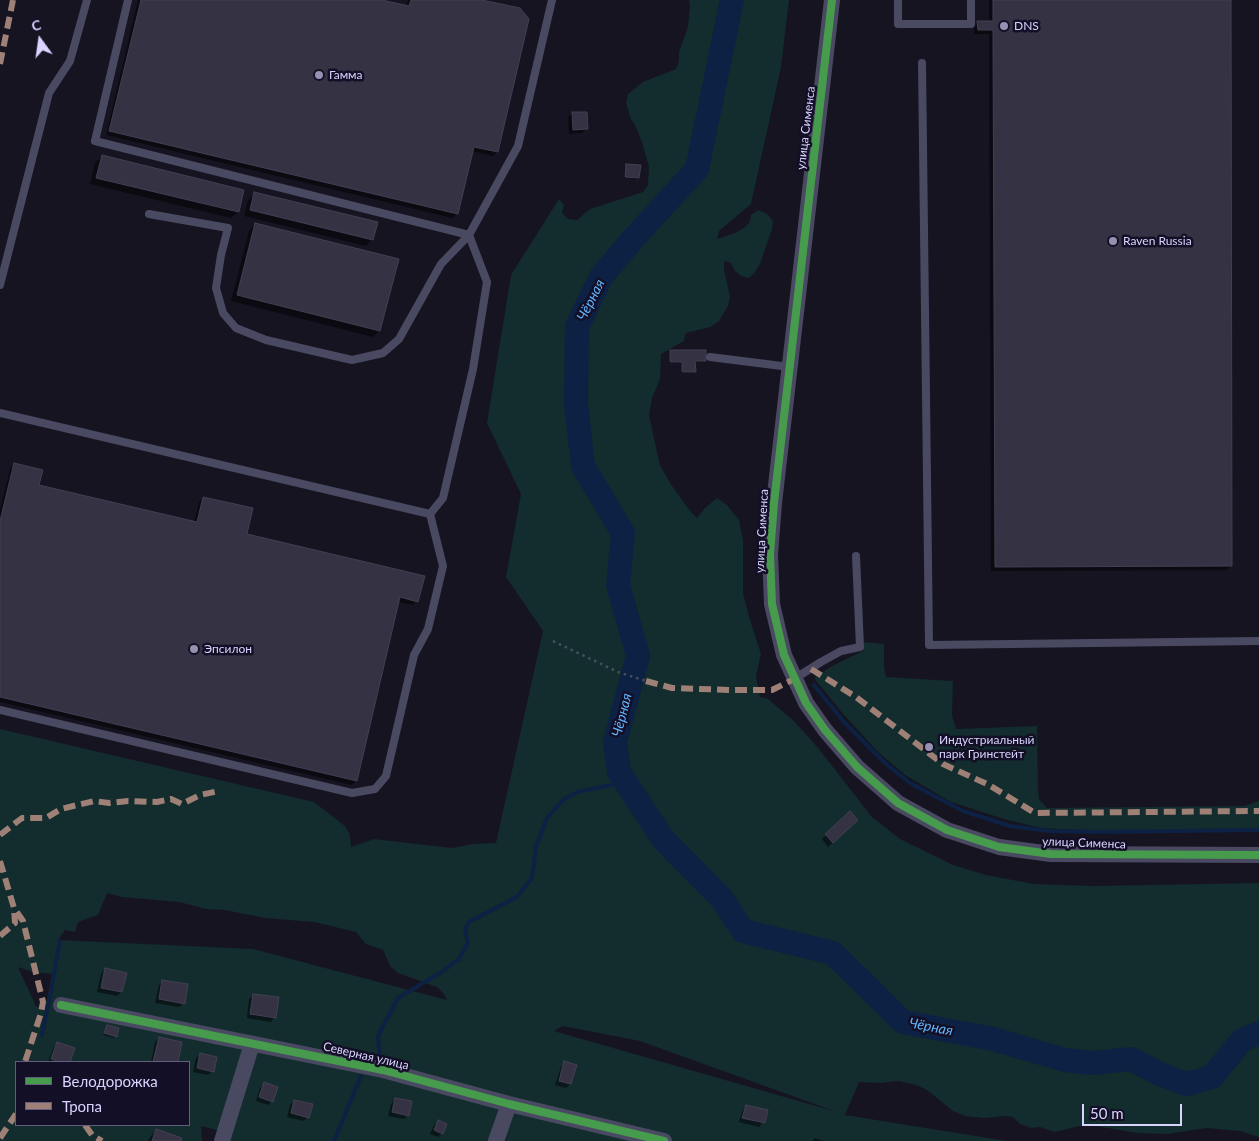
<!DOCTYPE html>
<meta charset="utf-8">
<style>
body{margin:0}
#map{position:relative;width:1259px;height:1141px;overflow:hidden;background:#161421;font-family:Lato,sans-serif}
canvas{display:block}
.legend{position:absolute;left:15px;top:1061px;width:175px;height:65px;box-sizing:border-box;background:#130f26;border:1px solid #625e7d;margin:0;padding:6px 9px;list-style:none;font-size:15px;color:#d9d4ff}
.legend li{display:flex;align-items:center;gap:10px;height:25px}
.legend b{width:25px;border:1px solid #625e7d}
.north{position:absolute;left:15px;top:15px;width:50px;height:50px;-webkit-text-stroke:4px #130f26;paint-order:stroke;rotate:346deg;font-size:14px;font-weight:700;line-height:20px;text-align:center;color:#d9d4ff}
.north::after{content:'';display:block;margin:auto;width:18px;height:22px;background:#d9d4ff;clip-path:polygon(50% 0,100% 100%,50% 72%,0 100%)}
.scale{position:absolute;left:1082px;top:1104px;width:100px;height:22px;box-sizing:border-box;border:2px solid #d9d4ff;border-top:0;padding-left:6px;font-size:15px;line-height:18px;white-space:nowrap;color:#d9d4ff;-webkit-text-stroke:4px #130f26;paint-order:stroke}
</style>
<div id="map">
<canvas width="1259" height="1141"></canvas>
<ul class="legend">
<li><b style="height:6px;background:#469c4c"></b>Велодорожка</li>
<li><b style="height:6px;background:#9e8076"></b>Тропа</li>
</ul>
<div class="north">С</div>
<div class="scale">50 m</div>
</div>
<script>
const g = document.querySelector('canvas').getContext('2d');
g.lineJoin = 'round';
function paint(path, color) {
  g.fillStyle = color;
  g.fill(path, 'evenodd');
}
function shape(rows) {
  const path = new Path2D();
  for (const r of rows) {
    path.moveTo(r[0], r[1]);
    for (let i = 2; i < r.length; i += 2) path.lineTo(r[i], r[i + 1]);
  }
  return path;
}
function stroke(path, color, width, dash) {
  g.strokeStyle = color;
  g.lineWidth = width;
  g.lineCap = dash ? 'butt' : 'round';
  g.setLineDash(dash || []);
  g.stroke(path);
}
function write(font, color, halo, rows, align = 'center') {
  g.font = font + ' Lato,sans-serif';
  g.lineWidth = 5;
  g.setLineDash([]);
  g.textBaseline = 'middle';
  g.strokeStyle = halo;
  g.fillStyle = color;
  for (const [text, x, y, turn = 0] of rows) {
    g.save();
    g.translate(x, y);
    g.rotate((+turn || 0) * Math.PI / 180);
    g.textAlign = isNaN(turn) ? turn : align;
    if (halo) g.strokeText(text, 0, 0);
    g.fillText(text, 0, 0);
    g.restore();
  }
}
paint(shape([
 [689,0,789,0,781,67,751,204,719,231,717,239,735,233,744,228,750,222,751,215,758,210,767,214,773,221,772,229,760,264,755,272,749,278,741,276,735,271,731,263,724,261,724,269,730,297,728,306,719,321,710,327,686,333,684,341,661,354,660,379,652,398,649,416,660,465,670,483,690,511,697,518,705,508,717,498,727,505,739,520,743,540,743,593,749,617,761,654,756,676,760,697,768,699,795,722,819,749,872,817,900,839,953,865,986,875,1034,884,1093,886,1259,883,1259,1137,1240,1131,1207,1128,1167,1134,1137,1133,1096,1126,1079,1126,1055,1132,1040,1127,1031,1128,1020,1124,1013,1117,1005,1116,985,1118,965,1116,953,1111,927,1090,916,1085,899,1081,880,1083,859,1082,845,1115,1007,1141,214,1141,217,1130,201,1126,202,1141,0,1141,0,729,314,802,345,826,350,835,351,847,374,839,452,848,473,844,496,843,543,631,506,577,521,494,487,423,511,275,559,199,564,205,562,213,568,219,577,220,590,209,643,192,648,185,649,167,642,142,636,127,631,119,626,103,628,94,643,82,676,69,679,61,679,52,688,27,690,7],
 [107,893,122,897,179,902,206,909,225,910,265,918,314,922,356,932,366,944,383,950,390,966,398,973,437,987,444,994,447,1000,253,949,58,940,65,930,75,932,78,922,98,915],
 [18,967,32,972,52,974,45,1009,36,1006],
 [563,1026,640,1041,834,1111,554,1031],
 [16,1062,189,1062,189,1125,16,1125],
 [863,642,884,644,884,668,886,677,953,681,952,715,956,729,1037,726,1038,790,1039,799,1047,808,1244,806,1259,801,1259,829,1102,831,1040,828,1004,819,951,802,905,775,878,752,844,715,814,678,832,666,863,651]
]), '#132c2d');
paint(shape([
 [138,0,377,0,406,7,408,0,477,0,497,152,493,156,472,151,457,214,452,218,106,135],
 [989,0,1229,0,1231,566,1227,570,991,571,989,34,974,34,974,27,978,23,989,23],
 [573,113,586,129,582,133,569,134,568,117],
 [102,156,243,191,238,212,231,218,90,184,95,163],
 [626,165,638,178,636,179,624,178,625,167],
 [255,194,372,239,366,246,244,216,248,200],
 [255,224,379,331,373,337,231,301,249,231],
 [670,351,705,361,703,362,694,362,694,371,693,373,681,373,681,363,669,363,669,353],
 [14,465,38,486,194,523,199,502,203,498,245,535,417,601,413,605,398,602,356,781,351,785,0,702,0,510,10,469],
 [850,813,857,820,828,847,822,839],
 [105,969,121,992,117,996,97,992,101,974],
 [163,981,184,1003,179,1007,155,1003,159,985],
 [254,995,275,1017,271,1022,247,1018,249,999],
 [107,1026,115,1036,114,1038,103,1035],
 [159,1038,181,1043,177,1062,151,1062,155,1042],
 [58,1043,73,1049,69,1062,48,1062,54,1047],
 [201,1054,213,1071,208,1075,193,1072,196,1058],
 [565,1063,570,1084,566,1088,555,1085,561,1067],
 [265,1083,272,1101,268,1105,256,1101,260,1088],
 [395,1099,408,1115,404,1119,388,1116,391,1104],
 [294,1101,308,1117,304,1121,287,1117,290,1105],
 [746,1107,763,1122,759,1127,739,1122,742,1111],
 [438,1121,442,1133,438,1137,430,1134,434,1125],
 [156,1130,179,1141,148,1141,150,1137],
 [815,1138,824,1141,812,1141]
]), '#0007');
stroke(shape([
 [814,685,844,722,886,764,910,783,963,811,1010,826,1049,831,1096,832,1259,830],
 [49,1001,60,941],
 [42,1035,48,1005],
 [380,1058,378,1036,398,998,440,973,458,960,468,943,465,930,469,922,517,897,532,878,536,847,547,818,564,799,578,792,625,782],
 [334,1141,361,1076]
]), '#0d2144', 4);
stroke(shape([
 [732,0,697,169,632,240,601,277,577,327,576,404,583,466,623,533,618,585,638,656,615,742,619,772,663,839,723,900,743,931,833,953,903,1022,993,1039,1065,1060,1092,1063,1131,1059,1162,1075,1187,1084,1212,1077,1242,1040,1259,1033]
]), '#0d2144', 24);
const building = shape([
 [141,0,382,0,409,6,411,0,482,0,520,8,529,19,498,152,474,147,458,214,109,131,141,0],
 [993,0,1231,0,1232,566,995,567,993,30,978,30,977,21,993,21,993,0],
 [572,112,587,112,588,129,573,130,572,112],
 [102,155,244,190,239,212,96,178,102,155],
 [626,164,641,165,639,178,625,177,626,164],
 [254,192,378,222,373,240,250,210,254,192],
 [255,223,399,259,380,331,237,295,255,223],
 [670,350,706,350,706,361,695,361,696,372,682,372,682,362,670,362,670,350],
 [14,463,43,470,39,485,197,522,203,497,253,508,247,534,425,576,418,602,400,597,357,781,0,697,0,521,14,463],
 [850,811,858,820,833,843,825,834,850,811],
 [105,968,127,973,122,992,101,988,105,968],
 [162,980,188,984,185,1004,159,999,162,980],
 [253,994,279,997,276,1018,250,1014,253,994],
 [107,1025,119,1028,117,1037,104,1033,107,1025],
 [159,1037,182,1042,178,1062,153,1062,159,1037],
 [57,1042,75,1048,70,1062,59,1062,51,1059,57,1042],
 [200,1053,217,1057,214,1072,197,1068,200,1053],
 [564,1061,577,1065,571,1084,559,1081,564,1061],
 [264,1082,278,1087,273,1102,259,1097,264,1082],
 [395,1098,412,1101,409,1116,392,1112,395,1098],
 [294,1100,313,1104,309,1118,291,1113,294,1100],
 [746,1105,768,1110,765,1123,742,1118,746,1105],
 [438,1120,447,1124,443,1134,434,1130,438,1120],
 [156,1129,182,1138,181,1141,152,1141,156,1129]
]);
paint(building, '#343243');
stroke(building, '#433f54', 1);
stroke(shape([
 [553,641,618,672,646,681]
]), '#44505f', 2.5, [2.5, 4]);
stroke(shape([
 [128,0,95,141,469,235],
 [898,0,898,24,971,24,971,0],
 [922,63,929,645,1259,641],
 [149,214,228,228,221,255,216,288,223,313,236,328,266,340,352,360,383,353,399,339,441,264,469,235,518,146,552,0],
 [0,285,49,93,70,61,87,0],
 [710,357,790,367],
 [0,413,430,514,443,566,428,629,414,655,386,776,375,789,352,793,0,710],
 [430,514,443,498,473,369,487,282,469,235],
 [794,679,821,662,841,651,860,647,856,556]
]), '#4a4962', 8);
stroke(shape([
 [832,0,774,503,770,554,772,604,784,655,806,703,825,730,857,767,898,803,947,830,999,847,1051,854,1259,855],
 [61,1005,383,1070,509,1104,664,1141],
 [222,1141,252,1044],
 [496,1141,509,1104]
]), '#4a4962', 16);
stroke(shape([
 [0,64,13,0],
 [811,669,856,697,943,764,989,785,1035,813,1259,811],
 [646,681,672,688,731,690,772,690,794,679],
 [0,835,22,818,46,818,61,809,94,801,109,803,128,801,157,802,171,799,182,804,200,795,219,791],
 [0,861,14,908,23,921,43,1002,41,1013,25,1062],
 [0,936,15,923,14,908],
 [85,1125,92,1135,102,1141],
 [0,1138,16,1114]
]), '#9e8076', 6, [12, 6]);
stroke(shape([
 [832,0,774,503,770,554,772,604,784,655,806,703,825,730,857,767,898,803,947,830,999,847,1051,854,1259,855],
 [61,1005,383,1070,509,1104,664,1141]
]), '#469c4c', 8);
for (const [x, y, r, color] of [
 [1004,26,5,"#9591b1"],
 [319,75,5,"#9591b1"],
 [1113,241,5,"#9591b1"],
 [194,649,5,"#9591b1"],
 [929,747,5,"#9591b1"]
]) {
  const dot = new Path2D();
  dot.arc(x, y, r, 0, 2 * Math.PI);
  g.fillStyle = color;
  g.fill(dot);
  stroke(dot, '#130f26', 2);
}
write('12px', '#d9d4ff', '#130f26', [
 ["DNS",1014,26],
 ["Гамма",329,75],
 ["Raven Russia",1123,241],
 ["Эпсилон",204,649],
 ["Индустриальный",939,740],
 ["парк Гринстейт",939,754]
], 'left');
write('12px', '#d9d4ff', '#130f26', [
 ["улица Сименса",806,128,-83],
 ["улица Сименса",762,531,-87],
 ["улица Сименса",1084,843,2],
 ["Северная улица",366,1056,13]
]);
write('italic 14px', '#62b6ff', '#130f26', [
 ["Чёрная",591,300,-63],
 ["Чёрная",622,715,-76],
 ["Чёрная",931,1027,11]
]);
</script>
